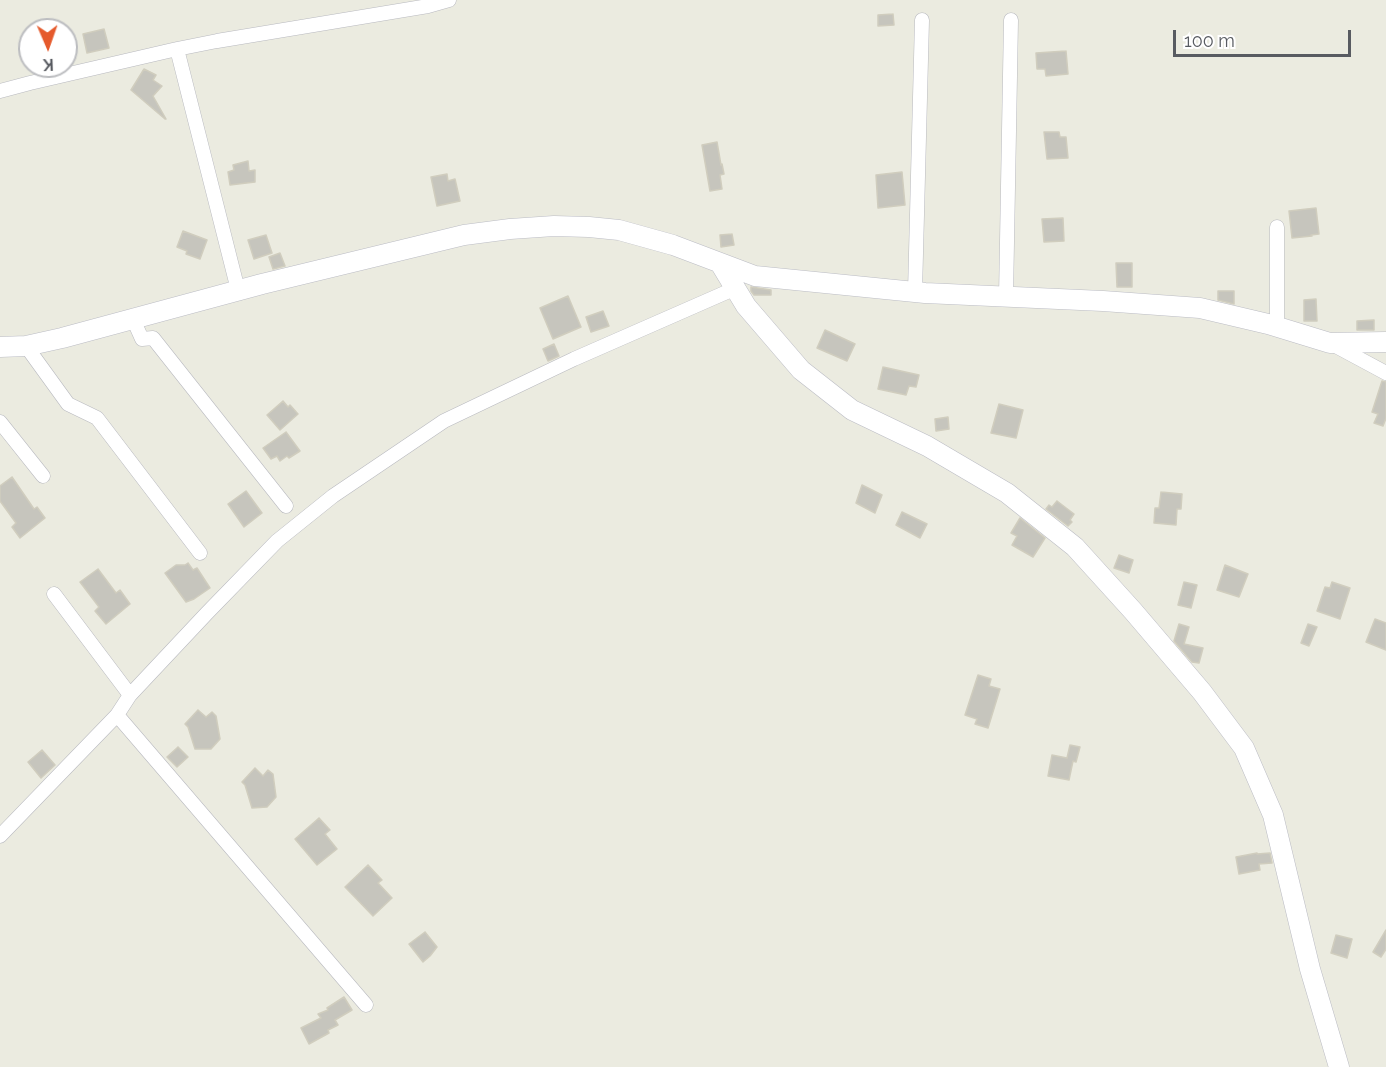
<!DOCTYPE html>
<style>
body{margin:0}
#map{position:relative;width:1386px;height:1067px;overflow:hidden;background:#ebebe0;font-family:Raleway,sans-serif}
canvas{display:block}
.north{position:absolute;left:18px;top:18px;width:60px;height:60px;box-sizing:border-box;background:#fff;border:2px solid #bcbdc0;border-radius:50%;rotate:178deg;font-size:16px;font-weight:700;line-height:24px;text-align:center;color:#585b61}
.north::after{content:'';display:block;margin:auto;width:21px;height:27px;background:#e55a2c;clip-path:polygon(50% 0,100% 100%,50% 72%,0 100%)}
.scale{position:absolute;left:1173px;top:30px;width:178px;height:27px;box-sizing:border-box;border:3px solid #585b61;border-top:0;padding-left:8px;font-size:18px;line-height:21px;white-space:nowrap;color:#585b61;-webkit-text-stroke:4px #fff;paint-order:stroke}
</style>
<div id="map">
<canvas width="1386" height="1067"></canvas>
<div class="north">K</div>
<div class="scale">100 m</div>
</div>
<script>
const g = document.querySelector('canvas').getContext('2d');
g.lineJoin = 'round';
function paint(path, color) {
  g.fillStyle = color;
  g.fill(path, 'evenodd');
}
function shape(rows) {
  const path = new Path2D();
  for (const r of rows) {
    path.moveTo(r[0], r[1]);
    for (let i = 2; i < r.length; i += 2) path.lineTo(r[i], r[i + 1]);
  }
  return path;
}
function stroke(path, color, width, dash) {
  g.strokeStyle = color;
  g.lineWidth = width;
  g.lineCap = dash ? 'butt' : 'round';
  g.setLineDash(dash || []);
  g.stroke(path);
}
const building = shape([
 [893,14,894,25,878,26,878,15,893,14],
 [104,29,109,48,87,53,83,34,104,29],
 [1066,51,1068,74,1046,76,1045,69,1037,69,1036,53,1066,51],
 [144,69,156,75,153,80,162,86,153,96,166,119,165,119,131,90,144,69],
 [1044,132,1059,132,1060,137,1066,137,1068,158,1047,159,1044,132],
 [717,142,721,165,722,164,724,174,720,175,722,189,710,191,702,145,717,142],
 [248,161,249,171,255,170,255,182,230,185,228,172,234,170,233,165,248,161],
 [902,172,905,205,878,208,876,175,902,172],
 [447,174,448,181,455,179,460,201,437,206,431,177,447,174],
 [1316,208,1319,234,1311,235,1312,236,1292,238,1289,211,1316,208],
 [1063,218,1064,241,1044,242,1042,219,1063,218],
 [183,231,207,240,200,259,186,254,187,251,177,247,183,231],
 [732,234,734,245,721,247,720,235,732,234],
 [266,235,272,253,254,259,248,240,266,235],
 [280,253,285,266,273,269,269,257,280,253],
 [1116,263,1132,263,1132,287,1117,287,1116,263],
 [751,287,771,290,771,295,754,295,751,291,751,287],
 [1218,291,1234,291,1234,304,1218,300,1218,291],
 [568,296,581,327,553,339,540,308,568,296],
 [1316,299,1317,321,1304,321,1304,300,1316,299],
 [603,311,609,326,591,332,586,317,603,311],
 [1374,320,1374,330,1357,330,1357,321,1374,320],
 [825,330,855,344,847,361,817,348,825,330],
 [554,344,559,356,548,361,543,349,554,344],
 [883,367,919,375,916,387,909,386,906,395,878,389,883,367],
 [1382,381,1386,382,1386,418,1383,426,1374,423,1378,414,1372,412,1382,381],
 [283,401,288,407,290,405,298,414,280,430,267,415,283,401],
 [999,404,1023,410,1016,438,991,433,999,404],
 [948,417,949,429,936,431,935,419,948,417],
 [286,432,300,451,289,458,287,456,280,461,277,456,271,459,263,448,286,432],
 [12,477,34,509,37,507,45,518,20,538,12,527,16,523,0,501,0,486,12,477],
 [862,485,882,495,875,513,856,503,862,485],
 [246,491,262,513,244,527,228,504,246,491],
 [1161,492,1182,494,1181,509,1177,509,1176,525,1154,523,1155,508,1159,508,1161,492],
 [1057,501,1074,514,1070,520,1072,522,1068,526,1046,509,1049,505,1052,507,1057,501],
 [902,512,927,524,920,538,896,525,902,512],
 [1020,518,1045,538,1033,557,1012,545,1017,536,1011,533,1020,518],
 [1119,555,1133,560,1129,573,1114,568,1119,555],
 [188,563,193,570,197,568,210,588,194,599,186,602,165,573,176,565,185,565,188,563],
 [1225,565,1248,574,1239,597,1217,590,1225,565],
 [98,569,116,593,120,590,130,604,106,624,95,611,99,607,80,582,98,569],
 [1184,582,1197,585,1191,608,1178,605,1184,582],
 [1332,582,1350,588,1340,619,1317,611,1325,587,1330,588,1332,582],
 [1375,619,1386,623,1386,650,1366,642,1375,619],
 [1179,624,1189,627,1184,644,1203,648,1199,663,1192,662,1174,641,1179,624],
 [1308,624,1317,627,1309,646,1301,643,1308,624],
 [978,675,991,679,989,686,1000,689,988,728,975,724,977,719,965,715,978,675],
 [198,710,206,717,212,712,216,716,220,739,211,749,195,749,188,727,185,724,198,710],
 [1070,745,1080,747,1076,762,1073,761,1069,780,1048,776,1052,755,1067,758,1070,745],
 [178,747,188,757,177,767,167,757,178,747],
 [42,750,55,765,41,778,28,762,42,750],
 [255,768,263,776,268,770,273,774,276,797,267,807,252,808,245,785,242,782,255,768],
 [319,818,330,830,325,834,337,849,317,865,295,839,319,818],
 [1257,853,1257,854,1270,853,1272,863,1259,864,1260,870,1239,874,1236,857,1257,853],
 [368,865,382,880,378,883,392,898,373,916,345,887,368,865],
 [1386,930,1386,949,1381,957,1373,952,1386,930],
 [425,932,437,947,430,956,423,962,409,944,425,932],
 [1336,935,1352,939,1347,958,1331,953,1336,935],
 [344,997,352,1010,335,1020,338,1025,328,1030,329,1033,309,1044,301,1028,321,1018,318,1014,328,1010,327,1008,344,997]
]);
paint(building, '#c6c5bd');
stroke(building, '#d0cdbe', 1.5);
const street = shape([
 [177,49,238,290],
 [0,91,30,83,177,49,217,41,428,6,449,0],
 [1277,227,1277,327],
 [915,292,922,20],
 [1006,297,1011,20],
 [133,319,142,339,153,338,286,506],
 [1332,344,1386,373],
 [26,346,68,404,97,418,200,553],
 [0,422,43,476],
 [54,594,130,695],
 [117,715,366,1005],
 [0,836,117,715,130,695,207,613,277,541,333,496,444,421,574,359,736,288]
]);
const secondary = shape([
 [720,263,746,306,801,370,852,410,927,446,1007,493,1075,547,1133,611,1202,692,1244,748,1273,815,1310,969,1339,1067],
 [0,347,26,346,62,338,262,284,464,235,510,229,554,226,589,227,619,230,673,245,755,276,925,293,1103,301,1200,308,1268,324,1330,343,1386,342]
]);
stroke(street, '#b8b9bf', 15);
stroke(secondary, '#bbbcc4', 21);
stroke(street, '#fff', 14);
stroke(secondary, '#fff', 20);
</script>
